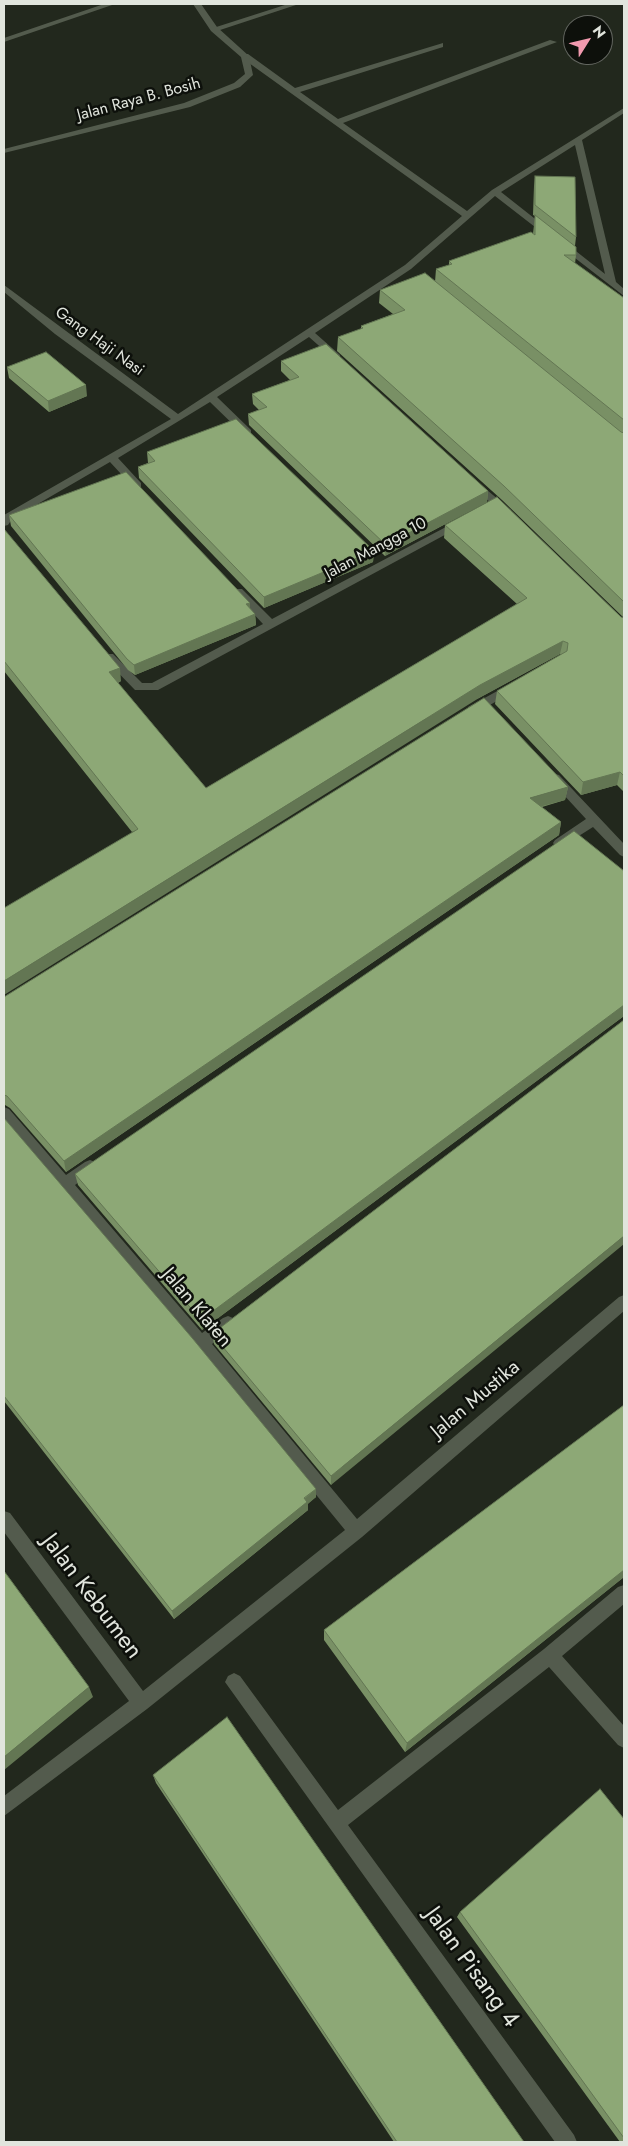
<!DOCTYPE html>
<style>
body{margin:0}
#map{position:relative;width:628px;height:2146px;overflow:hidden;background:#22281d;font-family:Jost,sans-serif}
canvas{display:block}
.frame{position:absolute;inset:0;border:5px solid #e1e5dd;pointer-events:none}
.north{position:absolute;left:563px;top:15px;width:50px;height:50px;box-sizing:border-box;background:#0d100b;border:1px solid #62655f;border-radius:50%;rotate:54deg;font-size:14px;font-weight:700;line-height:20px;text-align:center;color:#e1e5dd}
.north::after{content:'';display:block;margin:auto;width:18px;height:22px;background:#f29aaf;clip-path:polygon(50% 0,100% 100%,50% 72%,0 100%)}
</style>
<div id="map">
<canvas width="628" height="2146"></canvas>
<div class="frame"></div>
<div class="north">N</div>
</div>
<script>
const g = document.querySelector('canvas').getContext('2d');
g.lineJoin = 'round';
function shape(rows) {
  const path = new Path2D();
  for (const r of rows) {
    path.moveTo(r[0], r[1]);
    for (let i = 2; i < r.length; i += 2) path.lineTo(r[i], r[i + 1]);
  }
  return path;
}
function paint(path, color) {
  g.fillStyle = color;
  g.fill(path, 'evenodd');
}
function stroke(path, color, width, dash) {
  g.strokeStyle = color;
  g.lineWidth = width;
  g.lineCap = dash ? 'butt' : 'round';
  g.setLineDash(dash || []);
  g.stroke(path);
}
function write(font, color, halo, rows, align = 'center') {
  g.font = font + ' Jost,sans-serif';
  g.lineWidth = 5;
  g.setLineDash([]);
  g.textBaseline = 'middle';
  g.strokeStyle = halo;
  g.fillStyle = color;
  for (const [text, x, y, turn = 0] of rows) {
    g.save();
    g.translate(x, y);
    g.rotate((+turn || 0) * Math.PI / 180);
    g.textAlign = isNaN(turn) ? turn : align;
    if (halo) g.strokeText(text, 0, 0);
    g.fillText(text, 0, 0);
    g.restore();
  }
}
paint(shape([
 [104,4,115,4,4,42,4,38,104,4],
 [288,4,299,4,217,31,210,29,288,4],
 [550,40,557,42,343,123,467,211,492,190,624,108,624,113,582,140,616,282,624,289,624,296,495,196,411,269,315,333,340,355,340,359,334,359,309,337,217,397,251,430,251,434,243,434,210,402,118,458,141,483,141,487,133,487,110,462,12,519,8,525,4,526,4,515,171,419,55,334,4,292,4,285,178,414,405,265,462,216,242,58,242,54,248,54,295,88,443,43,443,47,300,92,338,119,550,40],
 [575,145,605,274,501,192,575,145],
 [475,480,511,510,511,514,503,514,471,485,470,483,475,480],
 [461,519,465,520,465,524,158,690,135,690,103,657,105,654,113,654,142,683,152,683,263,624,234,593,234,589,242,589,272,619,461,519],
 [512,683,516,684,516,690,476,713,468,713,468,707,512,683],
 [555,774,559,775,624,844,624,857,620,855,593,827,563,846,555,846,553,843,555,840,586,819,551,781,549,778,551,775,555,774],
 [4,1107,9,1109,66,1175,85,1162,90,1160,95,1162,97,1166,95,1170,75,1185,202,1333,223,1318,228,1316,233,1318,236,1323,233,1328,212,1344,357,1519,619,1297,624,1295,624,1311,362,1537,147,1709,4,1816,4,1796,129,1701,4,1532,4,1511,10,1513,143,1691,345,1530,196,1348,4,1123,4,1107],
 [624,1585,624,1604,562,1656,624,1726,624,1748,618,1745,549,1667,348,1825,574,2135,577,2142,555,2142,225,1682,228,1676,234,1673,240,1676,338,1810,544,1649,618,1587,624,1585]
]), '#535b4d');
paint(shape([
 [193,4,201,4,217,27,249,56,253,75,240,87,190,107,4,153,4,149,184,103,234,83,245,74,241,57,211,31,193,4]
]), '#535b4d');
paint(shape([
 [535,176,576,237,575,246,576,255,575,264,624,298,624,792,617,785,581,795,495,704,497,691,562,655,560,654,479,698,132,832,4,671,4,529,121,681,118,683,206,788,517,604,444,538,445,525,621,617,624,618,502,500,337,351,338,337,361,329,361,326,393,314,379,303,380,290,435,282,436,269,449,265,449,261,533,234,535,216,533,215,534,186],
 [281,361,488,491,487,502,385,556,249,425,248,414,259,410,253,404,252,394,290,380,281,371],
 [7,367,87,396,49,412,9,378],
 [147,452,374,551,373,562,264,608,139,478,138,467,148,463],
 [9,515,250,603,250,609,255,614,256,625,135,675,128,670,11,526],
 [568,787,565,800,542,807,561,822,559,835,66,1172,10,1108,5,1105,4,1106,4,997],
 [624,871,624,1016,202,1330,78,1185,75,1174],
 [624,1020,331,1485,214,1344,212,1334],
 [4,1118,316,1489,316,1497,307,1504,308,1510,174,1619,4,1401],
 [624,1405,624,1577,405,1752,324,1640,324,1630],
 [153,1775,524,2142,394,2142,156,1783],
 [624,1819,624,2142,620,2142,457,1917,460,1912]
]), '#799065');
paint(shape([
 [86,385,87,396,49,412,48,401],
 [488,491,487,502,385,556,386,545],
 [374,551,373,562,264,608,264,597],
 [250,603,250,613,246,604],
 [255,614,256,625,135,675,134,665],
 [563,641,560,654,479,698,4,995,4,981,480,685],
 [120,668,121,681,111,686,109,672],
 [620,772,617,785,581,795,583,782],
 [568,787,565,800,528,810,530,798],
 [561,822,559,835,66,1172,64,1161],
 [624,1005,624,1016,202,1330,201,1320],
 [624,1236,624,1244,331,1485,331,1476],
 [316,1489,316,1497,308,1504,308,1510,174,1619,172,1611],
 [624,1570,624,1577,405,1752,407,1743],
 [89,1687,93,1697,4,1770,4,1757]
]), '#637653');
const building = shape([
 [535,176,575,177,576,237,535,205,535,176],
 [535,215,576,247,576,255,564,255,624,298,624,420,436,269,452,264,449,261,531,232,535,235,535,215],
 [425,273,621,432,624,433,624,602,504,486,338,337,363,328,361,326,405,310,380,290,425,273],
 [326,344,488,491,386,545,248,414,267,407,252,394,299,377,281,361,326,344],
 [46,352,86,385,48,401,7,367,46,352],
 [236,419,374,551,264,597,138,467,155,461,147,452,236,419],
 [126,472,250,603,246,604,255,614,134,665,127,659,9,515,126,472],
 [497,497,621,617,624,618,624,776,620,772,583,782,497,691,567,651,568,643,563,641,480,685,4,981,4,908,138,829,4,661,4,529,120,668,109,672,206,788,527,598,445,525,497,497],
 [484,698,568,787,530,798,561,822,64,1161,7,1096,4,1095,4,997,484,698],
 [574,831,624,871,624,1005,201,1320,75,1174,574,831],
 [624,1020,624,1236,331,1476,212,1334,624,1020],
 [4,1118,193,1339,316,1489,304,1498,307,1502,172,1611,4,1396,4,1118],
 [624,1405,624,1570,407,1743,324,1630,624,1405],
 [4,1571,89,1687,4,1757,4,1571],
 [227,1717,524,2142,397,2142,153,1775,227,1717],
 [600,1789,624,1819,624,2138,460,1912,600,1789]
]);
paint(building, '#8da876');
stroke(building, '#637653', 1);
write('16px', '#e1e5dd', '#0d100b', [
 ["Jalan Raya B. Bosih",139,100,-15],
 ["Gang Haji Nasi",99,342,36],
 ["Jalan Mangga 10",376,549,-28]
]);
write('20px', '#e1e5dd', '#0d100b', [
 ["Jalan Klaten",196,1308,50],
 ["Jalan Mustika",476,1400,-40]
]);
write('24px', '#e1e5dd', '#0d100b', [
 ["Jalan Kebumen",91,1597,53],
 ["Jalan Pisang 4",471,1968,54]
]);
</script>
